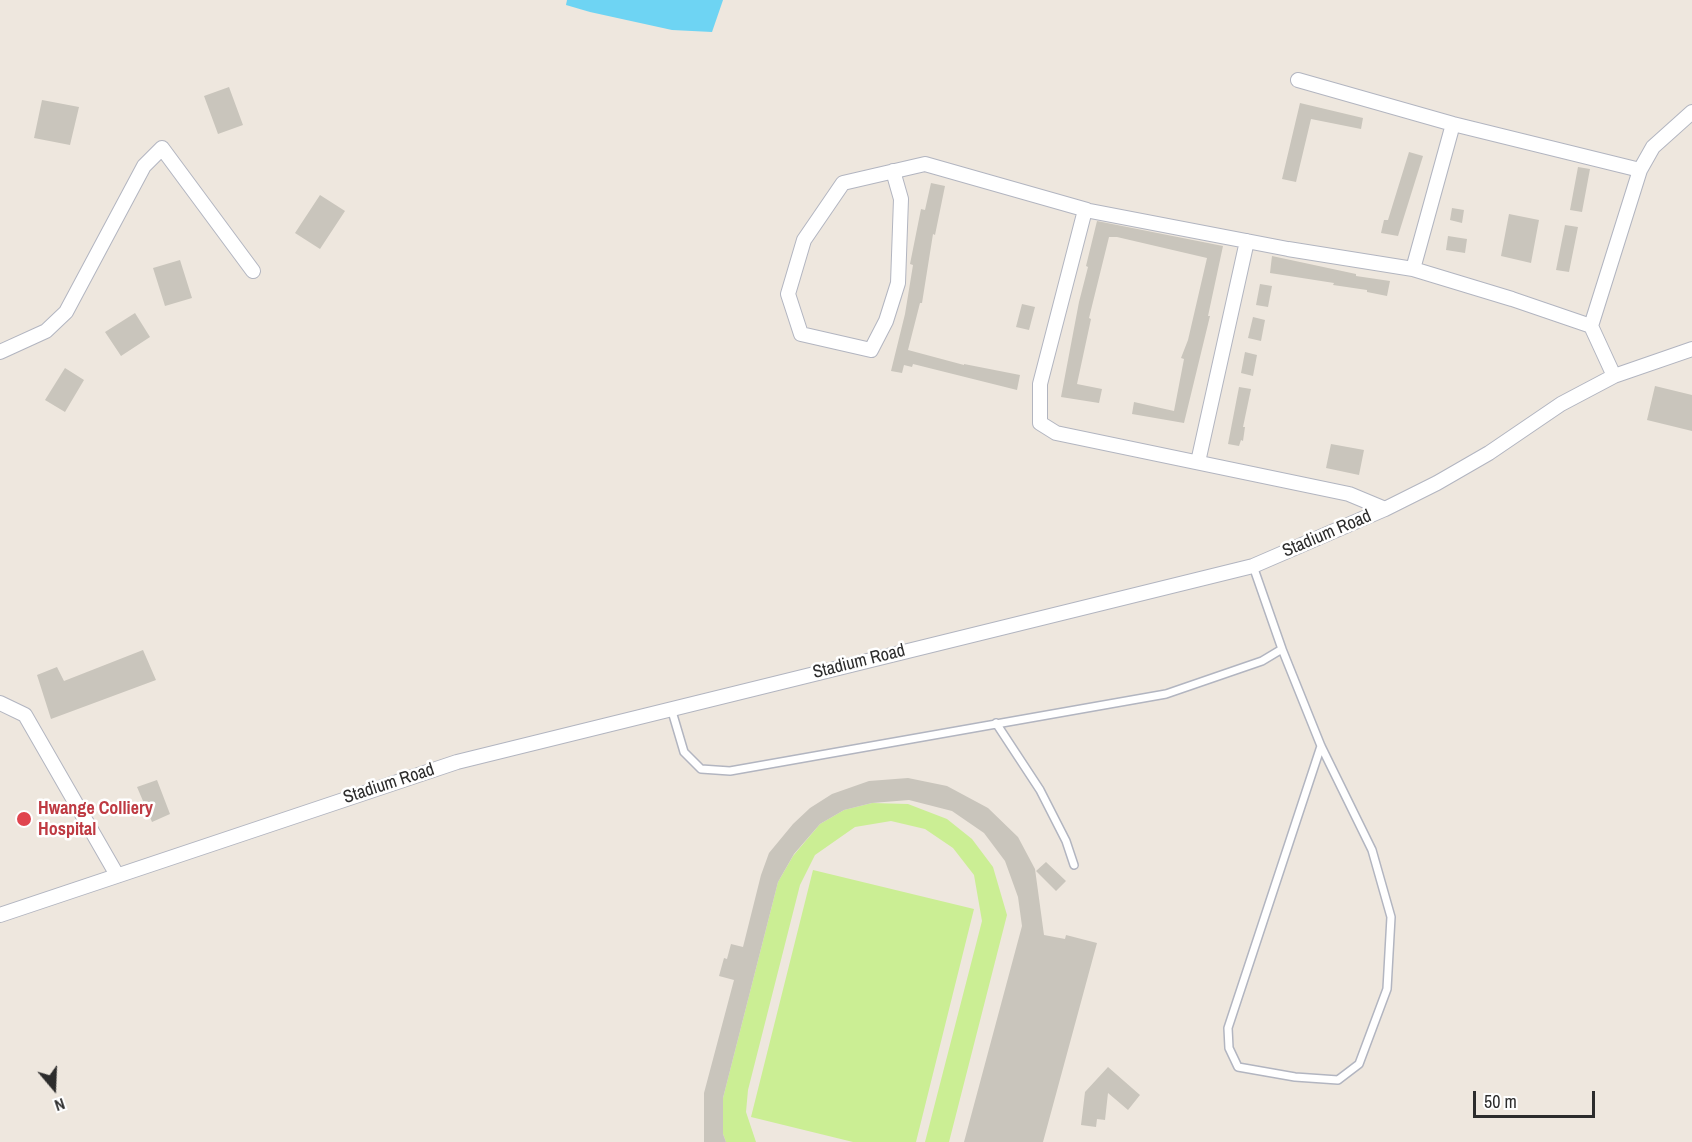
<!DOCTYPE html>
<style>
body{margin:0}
#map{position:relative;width:1692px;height:1142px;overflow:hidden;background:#eee7de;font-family:"Archivo Narrow",sans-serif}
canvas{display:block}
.north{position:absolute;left:24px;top:1058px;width:60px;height:60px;-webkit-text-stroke:4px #fff;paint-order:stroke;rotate:161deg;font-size:16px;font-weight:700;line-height:24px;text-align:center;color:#2c2c2c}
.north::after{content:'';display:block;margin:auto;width:21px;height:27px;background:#2c2c2c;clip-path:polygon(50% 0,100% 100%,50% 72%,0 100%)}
.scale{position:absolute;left:1473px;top:1091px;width:122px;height:27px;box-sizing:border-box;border:3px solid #2c2c2c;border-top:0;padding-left:8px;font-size:18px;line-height:21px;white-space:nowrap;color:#2c2c2c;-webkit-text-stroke:4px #fff;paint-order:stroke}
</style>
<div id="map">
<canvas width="1692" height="1142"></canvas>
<div class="north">N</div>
<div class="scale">50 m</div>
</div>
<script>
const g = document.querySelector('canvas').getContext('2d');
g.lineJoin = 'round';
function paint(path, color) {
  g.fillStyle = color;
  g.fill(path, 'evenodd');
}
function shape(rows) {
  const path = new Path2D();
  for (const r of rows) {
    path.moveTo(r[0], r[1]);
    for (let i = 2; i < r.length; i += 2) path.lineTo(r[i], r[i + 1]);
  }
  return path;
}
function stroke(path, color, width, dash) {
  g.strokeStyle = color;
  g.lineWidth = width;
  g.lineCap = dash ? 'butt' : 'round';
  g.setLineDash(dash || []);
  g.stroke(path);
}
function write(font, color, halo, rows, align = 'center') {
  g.font = font + ' "Archivo Narrow",sans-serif';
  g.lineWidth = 5;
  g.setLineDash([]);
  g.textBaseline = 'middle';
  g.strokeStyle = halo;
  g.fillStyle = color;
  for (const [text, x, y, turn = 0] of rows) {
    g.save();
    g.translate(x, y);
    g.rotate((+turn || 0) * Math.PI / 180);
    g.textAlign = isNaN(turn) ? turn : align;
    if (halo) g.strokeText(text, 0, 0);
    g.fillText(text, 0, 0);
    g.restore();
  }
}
paint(shape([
 [872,803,908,804,947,819,972,839,993,867,1007,915,949,1142,925,1142,982,921,974,875,953,848,925,829,891,821,855,827,815,855,800,885,748,1090,746,1112,756,1142,726,1142,723,1134,723,1098,778,882,793,856,820,824,844,810],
 [813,870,974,909,916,1142,853,1142,751,1117]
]), '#cbee94');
paint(shape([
 [567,0,723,0,712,32,672,30,590,12,566,5]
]), '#6ed4f3');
paint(shape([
 [229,87,243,125,218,134,204,96],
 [42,100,79,107,70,145,34,138],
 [1300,103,1363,118,1361,129,1311,119,1296,182,1282,179],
 [1409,152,1423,156,1398,236,1381,233,1384,220,1388,220],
 [1578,167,1590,169,1582,212,1570,210],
 [931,183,945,186,935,235,933,234,922,303,920,303,908,350,964,365,964,364,1020,375,1017,390,913,364,912,367,904,365,902,373,891,371,905,314,913,265,910,264,921,209,925,210],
 [320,195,345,211,320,249,295,233],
 [1452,208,1464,210,1462,223,1450,220],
 [1509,214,1539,220,1531,263,1501,256],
 [1097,221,1223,246,1208,316,1210,316,1184,423,1132,414,1134,402,1174,411,1184,359,1181,358,1188,340,1207,258,1117,237,1109,237,1089,318,1091,319,1077,384,1102,389,1099,403,1061,397,1079,302,1088,267,1086,266],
 [1565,225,1578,227,1569,272,1556,270],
 [1448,236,1467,239,1465,253,1446,250],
 [1272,256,1356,274,1356,276,1390,281,1387,296,1367,292,1367,290,1333,285,1334,283,1270,273],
 [180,260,192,298,165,306,153,268],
 [1260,284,1272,286,1268,307,1256,305],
 [1022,304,1035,307,1029,330,1016,327],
 [135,313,150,337,121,356,105,332],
 [1253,317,1265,320,1261,341,1248,338],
 [1245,352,1257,355,1253,376,1241,373],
 [65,368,84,380,65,412,45,400],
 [1655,386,1692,395,1692,431,1647,420],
 [1239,387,1251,389,1243,427,1245,427,1243,441,1241,440,1239,446,1228,444],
 [1331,444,1364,450,1359,475,1326,468],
 [143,650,156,680,51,719,37,675,57,667,64,681],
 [908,778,947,786,988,808,1018,837,1035,869,1044,935,1065,939,1066,935,1097,943,1043,1142,964,1142,1022,926,1018,897,1005,861,984,833,952,811,909,800,872,803,844,810,820,824,794,854,778,882,723,1098,723,1134,726,1142,704,1142,704,1093,734,980,719,976,724,958,727,959,731,944,743,947,761,875,769,853,793,824,810,808,832,794,869,781],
 [157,780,170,814,152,822,137,787],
 [1046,862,1066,881,1056,891,1036,871],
 [1108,1067,1140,1095,1128,1110,1108,1093,1105,1120,1097,1119,1096,1127,1081,1125,1085,1092]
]), '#c9c5bc');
const lane = shape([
 [1282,649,1321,746,1372,850,1391,917,1387,989,1359,1064,1338,1080,1295,1077,1238,1067,1229,1048,1228,1028,1321,746],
 [671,708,684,752,701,769,730,771,1166,694,1262,661,1282,649,1253,566],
 [996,723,1040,790,1066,841,1074,865]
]);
const street = shape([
 [1298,80,1453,124,1640,170],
 [893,171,901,199,898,283,886,321,871,350,801,334,788,294,804,240,843,183,925,164,1087,210],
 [1413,269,1453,124],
 [1591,326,1640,170,1653,147,1692,112],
 [0,352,46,331,66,312,144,166,162,148,253,271],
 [1198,462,1247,241],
 [1385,509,1349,494,1056,433,1040,423,1040,384,1085,210,1288,249,1413,269,1512,299,1591,326,1614,376],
 [0,703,25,715,117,875],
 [0,915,457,762,1253,566,1385,509,1437,483,1489,453,1561,404,1614,376,1692,349]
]);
stroke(lane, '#b2b5c0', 10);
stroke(street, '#b2b5c0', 16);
stroke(lane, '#fff', 7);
stroke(street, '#fff', 14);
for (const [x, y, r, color] of [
 [24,819,8,"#e0444e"]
]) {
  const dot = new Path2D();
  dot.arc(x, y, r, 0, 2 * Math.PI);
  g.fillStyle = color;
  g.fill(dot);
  stroke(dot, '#fff', 2);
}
write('18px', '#2c2c2c', '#fff', [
 ["Stadium Road",1327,534,-23],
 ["Stadium Road",859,662,-14],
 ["Stadium Road",389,784,-18]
]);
write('bold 18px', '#be3a42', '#fff', [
 ["Hwange Colliery",38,809],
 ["Hospital",38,830]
], 'left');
</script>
